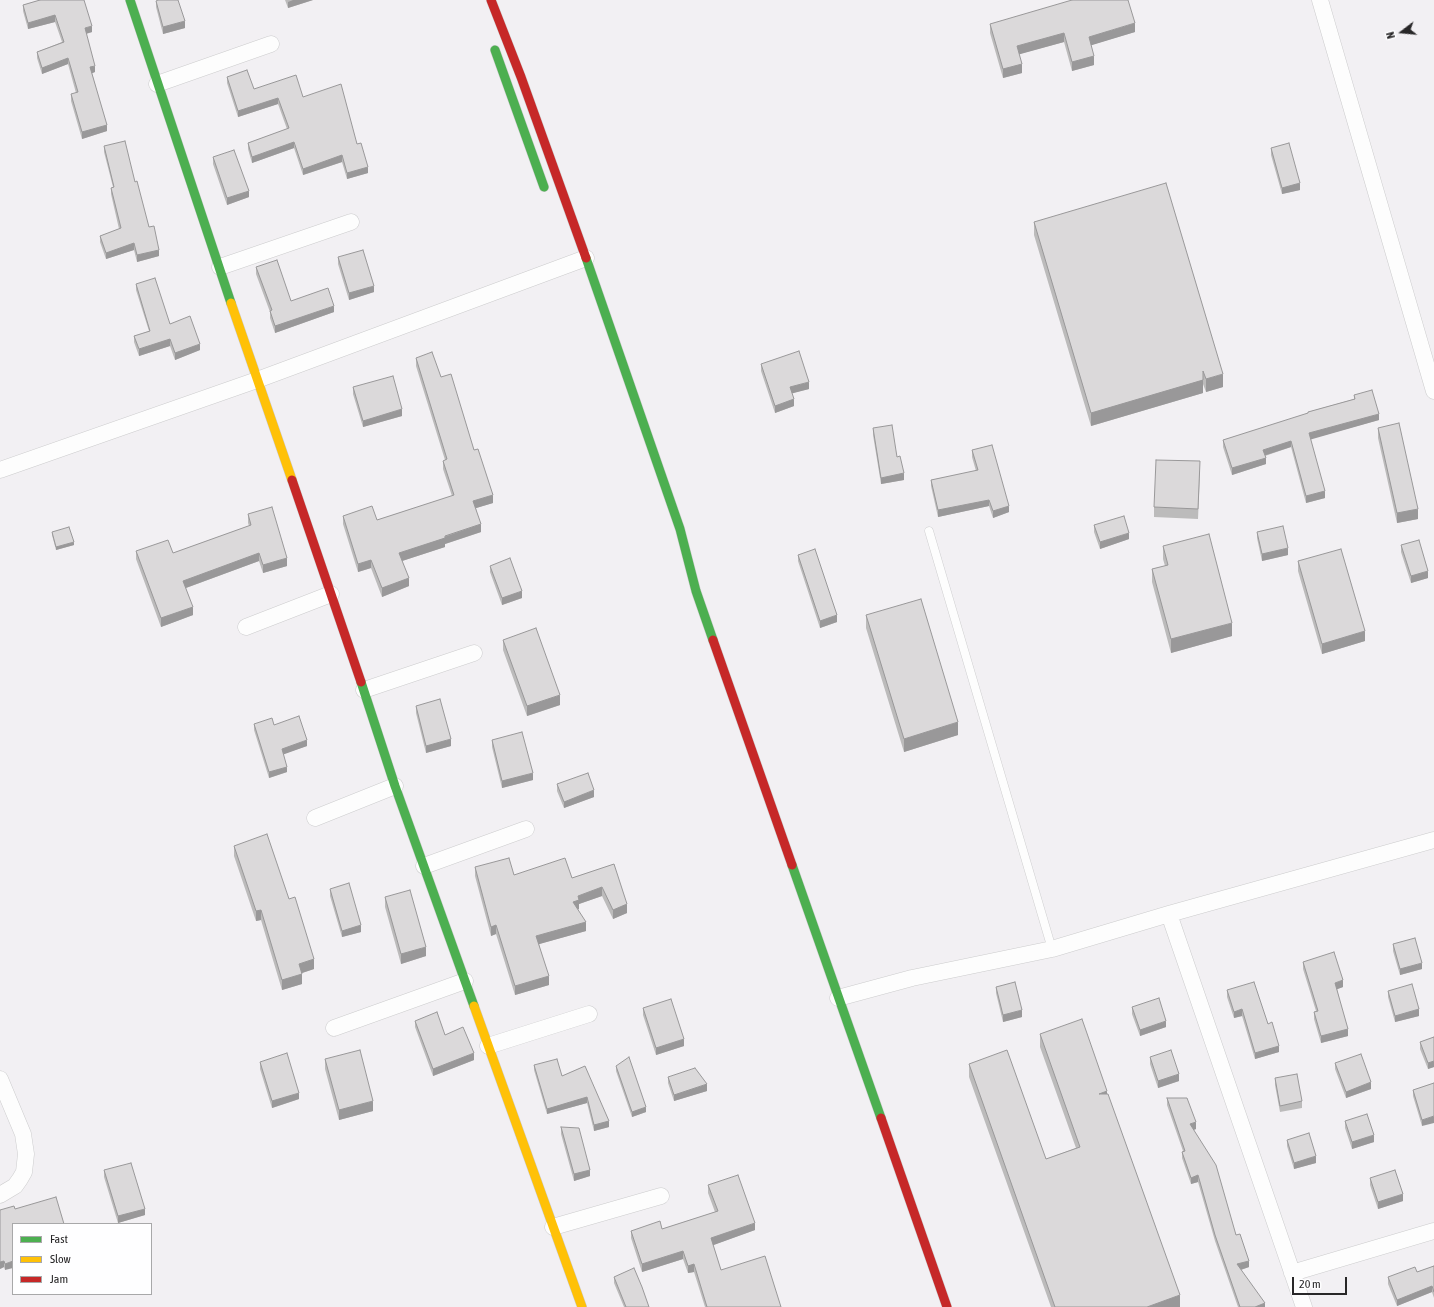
<!DOCTYPE html>
<style>
body{margin:0}
#map{position:relative;width:1434px;height:1307px;overflow:hidden;background:#f2f0f3;font-family:"Asap Condensed",sans-serif}
canvas{display:block}
.legend{position:absolute;left:12px;top:1223px;width:140px;height:72px;box-sizing:border-box;background:#fefeff;border:1px solid #a8a8a9;margin:0;padding:5px 7px;list-style:none;font-size:12px;color:#282728}
.legend li{display:flex;align-items:center;gap:8px;height:20px}
.legend b{width:20px;border:1px solid #a8a8a9}
.north{position:absolute;left:1382px;top:12px;width:40px;height:40px;-webkit-text-stroke:3px #fefeff;paint-order:stroke;rotate:254deg;font-size:11px;font-weight:700;line-height:16px;text-align:center;color:#282728}
.north::after{content:'';display:block;margin:auto;width:14px;height:18px;background:#282728;clip-path:polygon(50% 0,100% 100%,50% 72%,0 100%)}
.scale{position:absolute;left:1292px;top:1277px;width:55px;height:18px;box-sizing:border-box;border:2px solid #282728;border-top:0;padding-left:5px;font-size:12px;line-height:14px;white-space:nowrap;color:#282728;-webkit-text-stroke:3px #fefeff;paint-order:stroke}
</style>
<div id="map">
<canvas width="1434" height="1307"></canvas>
<ul class="legend">
<li><b style="height:5px;background:#4caf50"></b>Fast</li>
<li><b style="height:5px;background:#ffc107"></b>Slow</li>
<li><b style="height:5px;background:#c62828"></b>Jam</li>
</ul>
<div class="north">N</div>
<div class="scale">20 m</div>
</div>
<script>
const g = document.querySelector('canvas').getContext('2d');
g.lineJoin = 'round';
function shape(rows) {
  const path = new Path2D();
  for (const r of rows) {
    path.moveTo(r[0], r[1]);
    for (let i = 2; i < r.length; i += 2) path.lineTo(r[i], r[i + 1]);
  }
  return path;
}
function stroke(path, color, width, dash) {
  g.strokeStyle = color;
  g.lineWidth = width;
  g.lineCap = dash ? 'butt' : 'round';
  g.setLineDash(dash || []);
  g.stroke(path);
}
function paint(path, color) {
  g.fillStyle = color;
  g.fill(path, 'evenodd');
}
const lane = shape([
 [929,531,1052,949]
]);
const street = shape([
 [1320,0,1434,391],
 [157,84,271,44],
 [220,267,351,222],
 [0,470,257,380,586,258],
 [246,627,331,594],
 [364,690,474,653],
 [315,818,395,786],
 [424,866,526,829],
 [1169,914,1304,1307],
 [838,998,912,978,1052,949,1169,914,1434,840],
 [334,1028,465,981],
 [488,1046,589,1014],
 [0,1079,23,1134,26,1154,24,1172,20,1179,15,1186,0,1195],
 [553,1227,661,1196],
 [1292,1273,1434,1231]
]);
const fast = shape([
 [130,0,231,303],
 [495,50,544,187],
 [586,258,680,529,696,591,713,640],
 [361,682,395,786,474,1006],
 [792,865,881,1118]
]);
const slow = shape([
 [231,303,292,480],
 [474,1006,582,1307]
]);
const jam = shape([
 [491,0,521,77,586,258],
 [292,480,361,682],
 [713,640,792,865],
 [881,1118,947,1307]
]);
stroke(lane, '#cccccd', 9);
stroke(street, '#cccccd', 17);
stroke(fast, '#cccccd', 10);
stroke(slow, '#cccccd', 10);
stroke(jam, '#cccccd', 10);
stroke(lane, '#fdfdfd', 8);
stroke(street, '#fdfdfd', 16);
stroke(fast, '#4caf50', 9);
stroke(slow, '#ffc107', 9);
stroke(jam, '#c62828', 9);
paint(shape([
 [40,0,92,32,86,34,95,72,92,73,107,131,82,139,71,101,71,94,76,93,68,64,42,74,37,58,37,52,62,42,55,22,28,29,23,11,23,5],
 [285,0,313,0,288,8],
 [156,1,185,28,163,34,156,7],
 [990,24,1135,32,1091,45,1094,65,1072,71,1064,42,1019,54,1022,73,1003,78,990,33],
 [227,77,254,89,303,97,357,144,368,173,347,179,342,162,303,175,294,148,252,163,248,149,248,143,287,129,278,104,238,117,227,83],
 [104,146,135,182,149,227,159,256,137,262,134,250,106,259,100,242,100,236,119,229,111,194,111,188,113,187,104,152],
 [1271,148,1300,190,1282,194,1271,155],
 [213,157,249,197,227,205,213,164],
 [1034,222,1223,387,1206,392,1203,384,1203,393,1091,426,1034,235],
 [338,257,374,292,349,300,338,264],
 [256,267,291,301,334,312,275,333,270,318,270,312,256,274],
 [136,284,170,324,200,350,175,360,170,346,139,356,134,342,134,336,149,331,136,290],
 [416,358,441,377,474,450,493,503,476,508,481,532,445,544,445,547,402,561,409,586,382,597,371,568,358,572,343,524,343,516,377,520,452,496,443,469,443,461,445,460,416,366],
 [761,364,809,389,792,393,794,406,775,413,761,371],
 [353,387,402,416,363,427,353,394],
 [1354,395,1379,420,1310,439,1325,498,1306,503,1291,447,1265,456,1266,464,1232,475,1223,447,1223,440,1308,414,1308,412,1354,399],
 [873,428,897,457,904,480,881,484,873,435],
 [1378,428,1418,519,1397,523,1378,438],
 [972,450,1009,512,993,518,989,506,938,517,931,486,931,480,976,471,972,457],
 [1200,471,1198,519,1154,517,1154,507],
 [248,514,287,566,263,573,259,561,186,588,193,615,161,627,136,559,136,551,173,553,249,526,248,523],
 [1094,525,1129,539,1100,549,1094,532],
 [52,532,74,545,56,550,52,535],
 [1257,532,1288,555,1262,561,1257,538],
 [1401,545,1428,578,1411,583,1401,552],
 [1163,546,1232,636,1171,653,1152,582,1152,569,1165,566,1163,559],
 [798,555,837,622,820,628,798,561],
 [1298,561,1365,641,1322,654,1298,571],
 [490,566,522,598,502,605,490,572],
 [866,615,958,735,904,752,866,628],
 [503,640,560,705,527,716,503,650],
 [416,706,451,746,426,753,416,713],
 [254,724,274,725,307,746,283,754,287,772,269,778,254,730],
 [492,740,533,780,502,788,492,747],
 [557,784,594,797,564,808,557,791],
 [234,846,289,899,314,969,302,973,302,984,282,990,261,920,256,921,234,856],
 [614,864,627,913,613,919,602,896,579,904,579,909,578,909,586,931,539,944,549,985,515,995,496,934,491,936,475,876,475,867,514,875,572,878],
 [330,889,361,932,342,937,330,896],
 [385,897,426,956,401,964,385,907],
 [1393,944,1422,969,1400,975,1393,951],
 [1303,962,1343,987,1337,989,1348,1036,1321,1043,1314,1019,1314,1012,1316,1011,1303,969],
 [996,987,1022,1017,1003,1022,996,993],
 [1227,990,1268,1024,1279,1052,1255,1059,1242,1016,1234,1018,1227,997],
 [1388,991,1419,1016,1395,1022,1388,997],
 [1132,1007,1166,1027,1140,1036,1132,1014],
 [643,1008,684,1046,656,1055,643,1015],
 [415,1021,445,1035,474,1060,433,1076,415,1027],
 [1040,1034,1107,1094,1180,1307,1051,1307,969,1077,969,1064,1046,1159,1076,1148,1040,1047],
 [1434,1037,1434,1067,1428,1069,1420,1049,1420,1042],
 [1150,1057,1179,1081,1158,1088,1150,1064],
 [325,1059,373,1111,339,1120,325,1069],
 [260,1062,299,1099,272,1108,260,1069],
 [1335,1063,1371,1089,1346,1098,1335,1069],
 [534,1065,562,1076,585,1066,609,1127,594,1131,587,1103,547,1114,534,1070],
 [616,1066,646,1112,632,1117,616,1071],
 [668,1077,707,1091,674,1101,668,1083],
 [1275,1078,1302,1101,1302,1108,1280,1112,1275,1085],
 [1434,1083,1422,1126,1413,1096,1413,1090],
 [1167,1098,1196,1129,1194,1130,1236,1235,1249,1267,1241,1270,1265,1307,1238,1307,1215,1241,1198,1182,1191,1184,1182,1158,1182,1152,1183,1151,1167,1105],
 [1345,1121,1374,1142,1352,1149,1345,1128],
 [561,1127,590,1176,574,1181,561,1134],
 [1287,1140,1316,1163,1294,1169,1287,1146],
 [104,1170,145,1215,118,1223,104,1177],
 [1370,1178,1403,1201,1378,1209,1370,1185],
 [708,1185,755,1230,713,1245,721,1270,781,1307,705,1307,694,1272,688,1273,683,1259,642,1272,631,1238,631,1231,662,1229,715,1212,708,1193],
 [14,1206,5,1270,4,1267,0,1269],
 [1434,1266,1434,1298,1432,1292,1397,1306,1388,1284,1388,1277,1417,1272],
 [614,1277,649,1307,624,1307,614,1283]
]), '#bcbbbb');
paint(shape([
 [293,0,313,0,288,8,288,2],
 [55,15,55,22,28,29,28,23],
 [185,21,185,28,163,34,163,27],
 [1135,23,1135,32,1089,46,1089,37],
 [92,26,92,32,85,34,85,28],
 [1064,33,1064,42,1017,55,1017,46],
 [1094,56,1094,65,1072,71,1072,62],
 [68,58,68,64,42,74,42,68],
 [1022,64,1022,73,1003,78,1003,69],
 [95,66,95,72,90,74,90,67],
 [278,98,278,104,238,117,238,111],
 [107,125,107,131,82,139,82,132],
 [294,142,294,148,252,163,252,157],
 [342,155,342,162,303,175,303,169],
 [368,167,368,173,347,179,347,173],
 [1300,183,1300,190,1282,194,1282,188],
 [249,191,249,197,227,205,227,198],
 [134,243,134,250,106,259,106,253],
 [159,250,159,256,137,262,137,255],
 [374,286,374,292,349,300,349,293],
 [334,306,334,312,275,333,275,326],
 [170,339,170,346,139,356,139,349],
 [200,344,200,350,175,360,175,353],
 [1203,371,1203,393,1091,426,1091,413],
 [1223,374,1223,387,1206,392,1206,379],
 [809,382,809,389,790,394,790,387],
 [794,399,794,406,775,413,775,406],
 [402,409,402,416,363,427,363,421],
 [1379,414,1379,420,1309,440,1309,433],
 [1291,441,1291,447,1263,456,1263,450],
 [1266,458,1266,464,1232,475,1232,468],
 [904,473,904,480,881,484,881,478],
 [1325,491,1325,498,1306,503,1306,496],
 [493,495,493,503,473,509,473,501],
 [989,500,989,506,938,517,938,510],
 [1009,506,1009,512,993,518,993,511],
 [1418,509,1418,519,1397,523,1397,513],
 [481,524,481,532,445,544,445,547,399,562,399,553],
 [1129,533,1129,539,1100,549,1100,542],
 [74,542,74,545,56,550,56,547],
 [1288,548,1288,555,1262,561,1262,554],
 [259,553,259,561,183,589,183,581],
 [287,558,287,566,263,573,263,565],
 [371,560,371,568,358,572,358,564],
 [1428,571,1428,578,1411,583,1411,576],
 [409,578,409,586,382,597,382,588],
 [522,591,522,598,502,605,502,598],
 [193,607,193,615,161,627,161,618],
 [837,615,837,622,820,628,820,621],
 [1232,623,1232,636,1171,653,1171,639],
 [1365,631,1365,641,1322,654,1322,644],
 [560,695,560,705,527,716,527,706],
 [958,722,958,735,904,752,904,739],
 [451,739,451,746,426,753,426,746],
 [307,740,307,746,282,755,282,749],
 [287,767,287,772,269,778,269,772],
 [533,773,533,780,502,788,502,781],
 [594,790,594,797,564,808,564,802],
 [602,887,602,896,579,904,579,909,573,911,573,902,578,896],
 [627,904,627,913,613,919,613,910],
 [261,910,261,920,256,921,256,911],
 [586,922,586,931,536,945,536,936],
 [361,925,361,932,342,937,342,931],
 [496,925,496,934,491,936,491,927],
 [426,947,426,956,401,964,401,954],
 [314,959,314,969,299,974,299,964],
 [1422,963,1422,969,1400,975,1400,969],
 [302,974,302,984,282,990,282,980],
 [549,976,549,985,515,995,515,986],
 [1343,980,1343,987,1335,990,1335,983],
 [1242,1009,1242,1016,1234,1018,1234,1012],
 [1419,1009,1419,1016,1395,1022,1395,1016],
 [1022,1010,1022,1017,1003,1022,1003,1015],
 [1166,1021,1166,1027,1140,1036,1140,1030],
 [1348,1029,1348,1036,1321,1043,1321,1036],
 [684,1039,684,1046,656,1055,656,1048],
 [1279,1046,1279,1052,1255,1059,1255,1053],
 [474,1053,474,1060,433,1076,433,1069],
 [1434,1061,1434,1067,1428,1069,1428,1063],
 [1179,1074,1179,1081,1158,1088,1158,1081],
 [1371,1082,1371,1089,1346,1098,1346,1092],
 [707,1084,707,1091,674,1101,674,1095],
 [1107,1091,1107,1104,1099,1094],
 [299,1093,299,1099,272,1108,272,1101],
 [587,1097,587,1103,547,1114,547,1109],
 [373,1101,373,1111,339,1120,339,1110],
 [646,1107,646,1112,632,1117,632,1112],
 [1434,1116,1434,1123,1422,1126,1422,1120],
 [609,1121,609,1127,594,1131,594,1125],
 [1196,1122,1196,1129,1190,1131,1190,1124],
 [1374,1135,1374,1142,1352,1149,1352,1142],
 [1316,1156,1316,1163,1294,1169,1294,1163],
 [590,1170,590,1176,574,1181,574,1174],
 [1198,1175,1198,1182,1191,1184,1191,1178],
 [1403,1194,1403,1201,1378,1209,1378,1202],
 [145,1209,145,1215,118,1223,118,1216],
 [755,1223,755,1230,711,1246,711,1238],
 [683,1251,683,1259,642,1272,642,1264],
 [4,1261,4,1267,0,1269,0,1262],
 [13,1261,13,1268,5,1270,5,1264],
 [1249,1261,1249,1267,1237,1271,1237,1264],
 [694,1264,694,1272,688,1273,688,1266],
 [1432,1286,1432,1292,1397,1306,1397,1300],
 [1180,1295,1180,1307,1147,1307],
 [1265,1303,1265,1307,1255,1307]
]), '#999899');
const building = shape([
 [40,0,84,0,92,26,85,28,95,66,90,67,107,125,82,132,71,94,78,92,68,58,42,68,37,52,64,42,55,15,28,23,23,5,40,0],
 [158,0,178,0,185,21,163,27,156,1,158,0],
 [1072,0,1128,0,1135,23,1089,37,1094,56,1072,62,1064,33,1017,46,1022,64,1003,69,990,24,1072,0],
 [247,70,254,89,296,75,303,97,341,84,357,144,361,143,368,167,347,173,342,155,303,169,294,142,252,157,248,143,289,128,278,98,238,111,227,77,247,70],
 [125,141,135,182,137,181,149,227,154,226,159,250,137,255,134,243,106,253,100,236,121,228,111,188,114,187,104,146,125,141],
 [1289,143,1300,183,1282,188,1271,148,1289,143],
 [234,150,249,191,227,198,213,157,234,150],
 [1166,183,1223,374,1206,379,1203,371,1203,380,1091,413,1034,222,1166,183],
 [363,250,374,286,349,293,338,257,363,250],
 [277,260,291,301,328,288,334,306,275,326,270,311,272,310,256,267,277,260],
 [155,278,170,324,190,316,200,344,175,353,170,339,139,349,134,336,150,331,136,284,155,278],
 [799,351,809,382,790,387,794,399,775,406,761,364,799,351],
 [432,352,441,377,451,374,474,450,478,449,493,495,473,501,481,524,445,536,445,538,399,553,409,578,382,588,371,560,358,564,343,516,372,506,377,520,454,495,443,461,447,459,416,358,432,352],
 [393,376,402,409,363,421,353,387,393,376],
 [1372,390,1379,414,1309,433,1325,491,1306,496,1291,441,1263,450,1266,458,1232,468,1223,440,1308,413,1308,412,1355,399,1354,395,1372,390],
 [1399,423,1418,509,1397,513,1378,428,1399,423],
 [892,425,897,457,900,456,904,473,881,478,873,428,892,425],
 [992,445,1009,506,993,511,989,500,938,510,931,480,978,470,972,450,992,445],
 [1156,460,1200,461,1198,509,1154,507,1156,460],
 [272,507,287,558,263,565,259,553,183,581,193,607,161,618,136,551,168,540,173,553,251,525,248,514,272,507],
 [1124,516,1129,533,1100,542,1094,525,1124,516],
 [1283,526,1288,548,1262,554,1257,532,1283,526],
 [69,527,74,542,56,547,52,532,69,527],
 [1209,534,1232,623,1171,639,1152,569,1168,565,1163,546,1209,534],
 [1419,540,1428,571,1411,576,1401,545,1419,540],
 [815,549,837,615,820,621,798,555,815,549],
 [1341,549,1365,631,1322,644,1298,561,1341,549],
 [510,558,522,591,502,598,490,566,510,558],
 [921,599,958,722,904,739,866,615,921,599],
 [536,628,560,695,527,706,503,640,536,628],
 [440,699,451,739,426,746,416,706,440,699],
 [299,716,307,740,282,749,287,767,269,772,254,724,272,718,274,725,299,716],
 [522,732,533,773,502,781,492,740,522,732],
 [588,773,594,790,564,802,557,784,588,773],
 [267,834,289,899,295,897,314,959,299,964,302,974,282,980,261,910,256,911,234,846,267,834],
 [509,858,514,875,565,858,572,878,614,864,627,904,613,910,602,887,578,896,579,900,573,902,586,922,536,936,549,976,515,986,496,925,491,927,475,867,509,858],
 [349,883,361,925,342,931,330,889,349,883],
 [410,890,426,947,401,954,385,897,410,890],
 [1415,938,1422,963,1400,969,1393,944,1415,938],
 [1334,952,1343,980,1335,983,1348,1029,1321,1036,1314,1012,1318,1011,1303,962,1334,952],
 [1015,982,1022,1010,1003,1015,996,987,1015,982],
 [1254,982,1268,1024,1272,1022,1279,1046,1255,1053,1242,1009,1234,1012,1227,990,1254,982],
 [1412,984,1419,1009,1395,1016,1388,991,1412,984],
 [1159,998,1166,1021,1140,1030,1132,1007,1159,998],
 [671,999,684,1039,656,1048,643,1008,671,999],
 [437,1012,445,1035,463,1027,474,1053,433,1069,415,1021,437,1012],
 [1082,1019,1107,1091,1099,1094,1108,1094,1180,1295,1147,1307,1055,1307,969,1064,1007,1050,1046,1159,1080,1147,1040,1034,1082,1019],
 [1434,1037,1434,1061,1428,1063,1420,1042,1434,1037],
 [360,1050,373,1101,339,1110,325,1059,360,1050],
 [1171,1050,1179,1074,1158,1081,1150,1057,1171,1050],
 [287,1053,299,1093,272,1101,260,1062,287,1053],
 [1361,1054,1371,1082,1346,1092,1335,1063,1361,1054],
 [629,1057,646,1107,632,1112,616,1066,629,1057],
 [557,1059,562,1076,585,1066,609,1121,594,1125,587,1097,547,1109,534,1065,557,1059],
 [695,1068,707,1084,674,1095,668,1077,695,1068],
 [1297,1074,1302,1101,1280,1106,1275,1078,1297,1074],
 [1434,1083,1434,1116,1422,1120,1413,1090,1434,1083],
 [1167,1098,1187,1098,1196,1122,1190,1124,1216,1165,1236,1235,1240,1234,1249,1261,1237,1264,1265,1303,1255,1307,1240,1307,1215,1235,1198,1175,1191,1178,1182,1152,1185,1151,1167,1098],
 [1367,1114,1374,1135,1352,1142,1345,1121,1367,1114],
 [561,1127,579,1128,590,1170,574,1174,561,1127],
 [1309,1133,1316,1156,1294,1163,1287,1140,1309,1133],
 [131,1163,145,1209,118,1216,104,1170,131,1163],
 [1395,1170,1403,1194,1378,1202,1370,1178,1395,1170],
 [738,1175,755,1223,711,1238,721,1270,765,1256,781,1307,707,1307,694,1264,688,1266,683,1251,642,1264,631,1231,660,1221,662,1229,718,1211,708,1185,738,1175],
 [56,1197,64,1224,13,1224,13,1261,5,1264,4,1261,0,1262,0,1210,14,1206,15,1209,56,1197],
 [1434,1266,1434,1292,1432,1286,1397,1300,1388,1277,1415,1267,1417,1272,1434,1266],
 [634,1268,642,1287,649,1307,626,1307,614,1277,634,1268]
]);
paint(building, '#dbd9da');
stroke(building, '#999899', 1);
</script>
